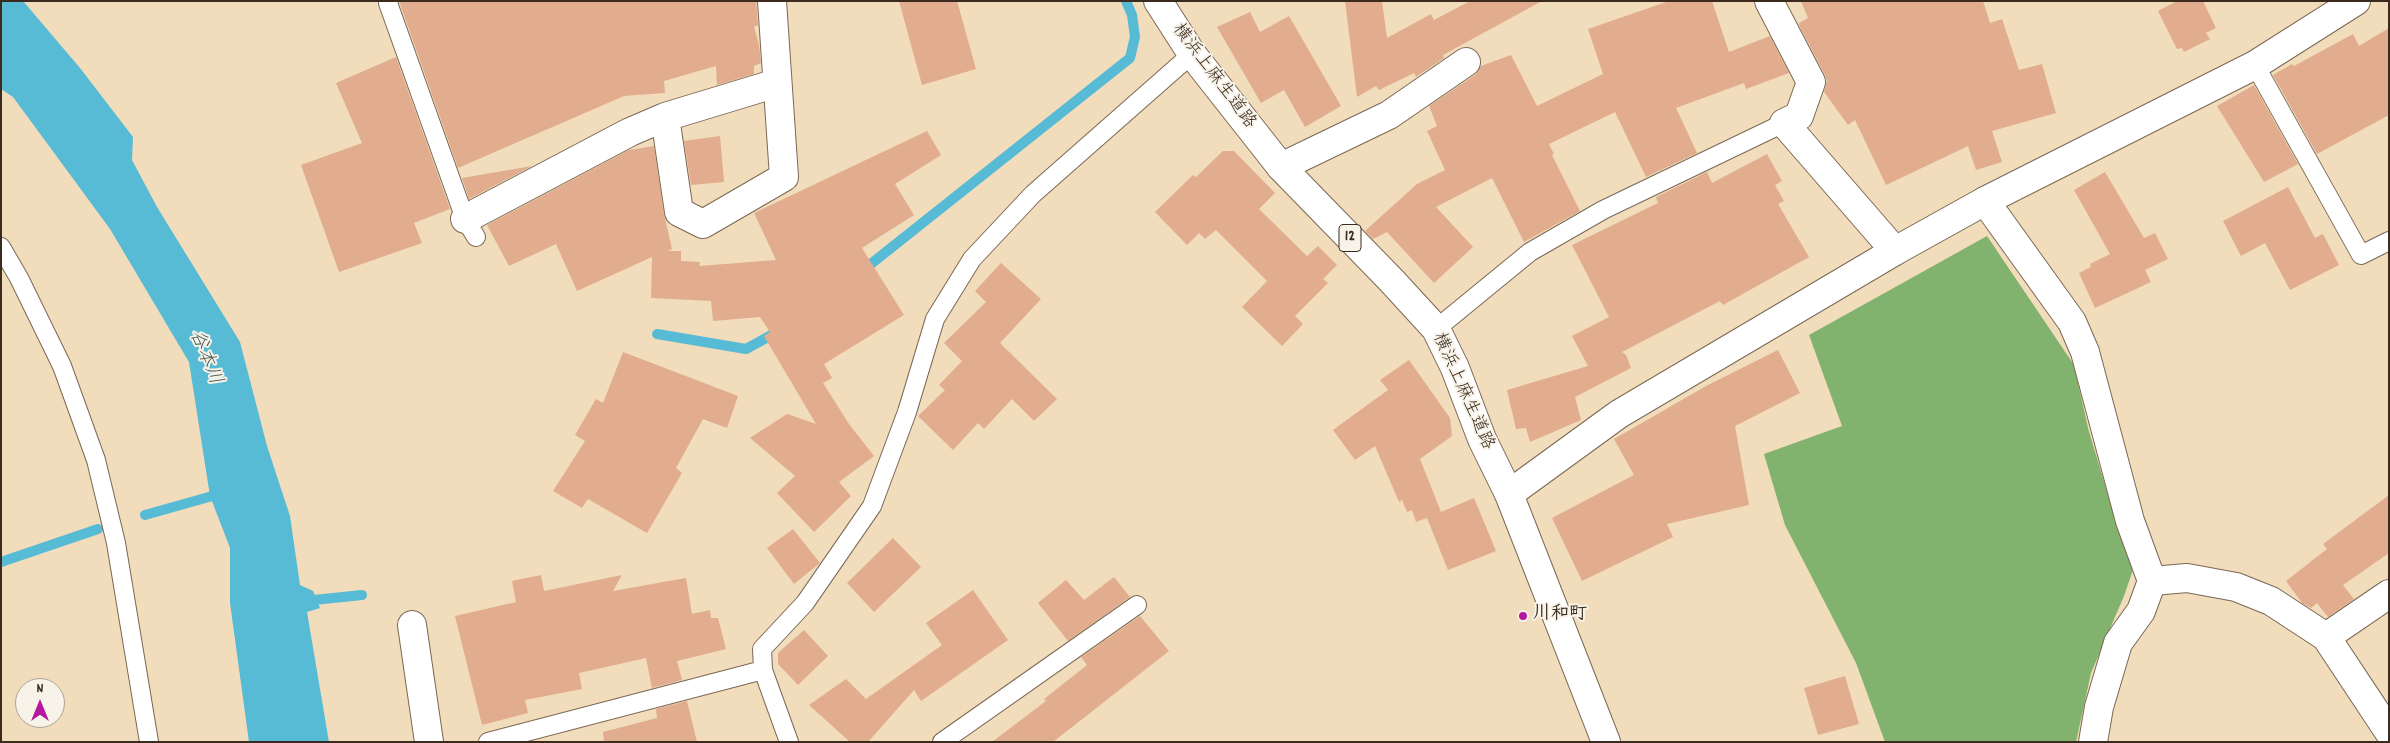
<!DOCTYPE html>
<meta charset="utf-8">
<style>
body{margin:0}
#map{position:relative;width:2390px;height:743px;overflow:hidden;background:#f1dcbb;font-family:Dekko,sans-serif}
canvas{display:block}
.frame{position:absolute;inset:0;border:2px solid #3b2a1e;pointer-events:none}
.north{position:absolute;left:15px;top:678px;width:50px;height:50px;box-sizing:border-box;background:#f7f3e8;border:1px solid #aca397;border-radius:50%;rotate:0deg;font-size:14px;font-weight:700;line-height:20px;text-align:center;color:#3b2a1e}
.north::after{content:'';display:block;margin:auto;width:18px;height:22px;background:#b5179e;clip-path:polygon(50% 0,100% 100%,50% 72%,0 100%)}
</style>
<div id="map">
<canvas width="2390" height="743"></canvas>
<div class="frame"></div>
<div class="north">N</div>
</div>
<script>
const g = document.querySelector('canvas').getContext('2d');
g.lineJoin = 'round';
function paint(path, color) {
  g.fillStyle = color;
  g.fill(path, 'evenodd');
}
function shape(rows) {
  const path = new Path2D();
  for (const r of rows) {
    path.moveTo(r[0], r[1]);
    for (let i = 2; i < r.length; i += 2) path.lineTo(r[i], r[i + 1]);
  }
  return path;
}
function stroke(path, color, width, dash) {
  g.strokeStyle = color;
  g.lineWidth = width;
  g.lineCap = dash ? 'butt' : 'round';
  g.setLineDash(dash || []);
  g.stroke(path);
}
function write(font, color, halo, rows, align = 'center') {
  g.font = font + ' Dekko,"Klee One",sans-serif';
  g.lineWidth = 4;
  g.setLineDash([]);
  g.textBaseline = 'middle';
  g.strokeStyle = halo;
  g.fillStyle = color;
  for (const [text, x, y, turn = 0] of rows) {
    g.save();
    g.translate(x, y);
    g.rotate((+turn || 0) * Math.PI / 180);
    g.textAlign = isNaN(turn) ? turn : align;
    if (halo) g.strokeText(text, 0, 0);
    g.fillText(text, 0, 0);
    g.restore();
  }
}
paint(shape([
 [1987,236,2074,365,2088,428,2118,529,2134,567,2124,596,2091,673,2076,742,1885,742,1856,663,1785,525,1764,454,1842,426,1809,335]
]), '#82b36e');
paint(shape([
 [1,1,23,1,80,68,133,137,132,160,157,207,240,342,267,446,290,516,300,585,313,591,320,608,307,612,329,742,249,742,230,603,230,548,210,496,189,362,110,229,13,97,1,89]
]), '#57bbd6');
stroke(shape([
 [862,271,1130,58,1135,37,1132,15,1126,1],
 [657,334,746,349,777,332],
 [145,515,223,493],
 [1,562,98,529],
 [304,601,362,595]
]), '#57bbd6', 10);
paint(shape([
 [399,1,756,1,758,25,754,27,759,45,761,63,754,66,754,74,717,85,716,66,664,81,665,93,624,96,458,168],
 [899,1,957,1,976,69,922,85],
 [1345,1,1382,1,1387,38,1431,14,1434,20,1470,1,1542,1,1443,55,1444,58,1416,77,1414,73,1379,90,1376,86,1357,97],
 [1669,1,1712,1,1729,52,1770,36,1789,73,1746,89,1744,83,1676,108,1697,153,1646,177,1615,112,1549,144,1554,154,1552,155,1580,211,1524,242,1492,178,1436,207,1473,247,1434,283,1387,232,1373,239,1365,231,1417,184,1445,170,1427,131,1437,126,1429,106,1475,75,1481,66,1511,55,1537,106,1603,74,1588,29],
 [1801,1,1983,1,1990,23,2002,19,2019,70,2042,64,2056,113,1992,131,2002,162,1976,170,1968,146,1886,185,1855,120,1848,125,1824,92,1827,81,1825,75,1799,25,1799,23,1808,18],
 [2177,1,2203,1,2216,28,2206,33,2210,39,2184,52,2182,48,2177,49,2158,11],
 [1250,12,1260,32,1289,16,1341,106,1305,127,1284,90,1261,103,1217,27],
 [2389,28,2389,115,2317,154,2273,75,2292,64,2294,66,2353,34,2359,46],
 [396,57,450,209,414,223,422,243,339,272,301,165,362,143,336,83],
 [2254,85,2298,164,2264,182,2217,106],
 [927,131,941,155,895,184,914,215,862,248,904,315,824,364,832,378,823,383,849,424,874,456,839,482,851,496,814,532,777,493,795,476,750,438,787,414,816,424,764,336,770,332,760,317,713,321,711,301,651,298,652,257,577,291,556,244,509,266,487,225,629,150,654,146,664,214,672,249,668,251,681,251,681,261,700,262,699,266,776,260,754,213],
 [720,136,724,182,691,185,684,141],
 [1223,151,1234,151,1275,193,1259,209,1307,256,1318,246,1337,265,1323,279,1328,283,1295,316,1303,324,1282,346,1242,307,1267,281,1216,230,1205,239,1199,233,1187,245,1155,212,1193,175,1196,177],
 [1767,154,1782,181,1775,185,1784,201,1778,204,1809,257,1723,305,1720,301,1622,352,1626,355,1631,368,1575,397,1581,420,1530,442,1526,428,1516,429,1507,390,1588,366,1572,336,1609,317,1572,245,1658,203,1656,197,1707,172,1712,183],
 [532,166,469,199,462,178],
 [2105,172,2144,238,2155,233,2168,259,2145,270,2151,282,2095,308,2079,273,2091,267,2090,264,2110,254,2074,190],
 [2288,187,2315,238,2323,234,2339,265,2290,290,2265,243,2241,256,2223,221],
 [1001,263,1041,299,1000,343,1057,399,1034,421,1012,399,984,429,978,423,953,450,918,416,945,390,939,385,962,361,944,343,986,302,975,291],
 [1778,350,1800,393,1735,426,1749,505,1667,524,1673,537,1582,581,1552,518,1634,475,1614,439,1706,386],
 [623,352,738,396,727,428,703,419,676,468,682,473,647,533,588,499,582,508,553,491,585,441,575,435,596,399,603,403],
 [1409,360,1450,418,1452,436,1420,459,1441,512,1474,498,1496,551,1448,570,1427,518,1432,516,1416,522,1412,510,1407,512,1402,500,1399,502,1375,446,1355,460,1333,430,1388,390,1380,380],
 [2389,495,2389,553,2343,585,2354,599,2328,617,2317,603,2311,608,2302,603,2286,581,2327,549,2323,544],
 [793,529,820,563,794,584,767,548],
 [893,538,921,567,874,612,847,583],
 [541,575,544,591,622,575,613,591,686,578,692,614,710,610,711,618,718,618,726,649,677,661,682,680,652,688,646,658,579,673,582,689,525,700,528,713,482,725,455,616,516,602,512,581],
 [1114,577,1130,597,1068,641,1038,603,1066,580,1084,600],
 [973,590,1008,640,921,701,914,690,868,742,850,742,809,705,846,679,866,699,942,645,926,623],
 [1140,616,1169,651,1053,742,992,742,1046,701,1044,699,1087,665,1081,657],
 [804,630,828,656,798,685,778,664,778,653],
 [1845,676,1859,724,1818,735,1804,688],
 [687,701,697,742,604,742,603,732,657,718,656,709]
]), '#e1ad8e');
const lane = shape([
 [389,1,388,3,465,219,476,237],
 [2255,65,2361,255,2389,241],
 [1,247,19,278,62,366,96,460,116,543,149,742],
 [1436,329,1530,252,1603,210,1784,123],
 [763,670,789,742],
 [488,742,763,670,762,649,805,603,872,506,907,412,935,319,972,259,1033,194,1192,54],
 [942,742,1137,605]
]);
const street = shape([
 [1769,1,1811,82,1799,116,1784,123,1895,251],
 [665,117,679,212,703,224,784,177,772,1],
 [1281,167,1389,115,1466,62],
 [1985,201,2072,322,2085,352,2130,521,2152,581,2187,578,2236,587,2271,601,2326,637,2389,732],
 [465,219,630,132,665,117,777,83],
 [412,625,429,742],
 [2326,637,2389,594],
 [2093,742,2099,707,2118,643,2141,611,2152,581]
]);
const secondary = shape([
 [1509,494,1619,414,1895,251,1985,201,2255,65,2356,1]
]);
const primary = shape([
 [1158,1,1192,54,1281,167,1392,281,1436,329,1455,368,1482,439,1509,494,1606,742]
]);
stroke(lane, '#7b6855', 20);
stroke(street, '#7b6855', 30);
stroke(secondary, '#7b6855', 30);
stroke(primary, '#7b6855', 30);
stroke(lane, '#fff', 18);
stroke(street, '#fff', 28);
stroke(secondary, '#fff', 28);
stroke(primary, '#fff', 28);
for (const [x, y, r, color] of [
 [1523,616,5,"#b5179e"]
]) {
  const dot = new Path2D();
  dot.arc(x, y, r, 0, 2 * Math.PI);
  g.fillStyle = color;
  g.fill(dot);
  stroke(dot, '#f7f3e8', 2);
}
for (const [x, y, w] of [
 [1350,238,22]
]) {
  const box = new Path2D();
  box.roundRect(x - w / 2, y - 13.5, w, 27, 4);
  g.fillStyle = '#f7f3e8';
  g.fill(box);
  stroke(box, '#3b2a1e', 1);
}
write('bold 16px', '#3b2a1e', null, [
 ["12",1350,238]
]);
write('18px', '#3b2a1e', '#f7f3e8', [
 ["横浜上麻生道路",1213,77,53],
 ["横浜上麻生道路",1462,392,66]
]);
write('bold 18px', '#3b2a1e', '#f7f3e8', [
 ["川和町",1533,616]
], 'left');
write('italic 19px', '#435655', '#f7f3e8', [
 ["谷本川",204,358,68]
]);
</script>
